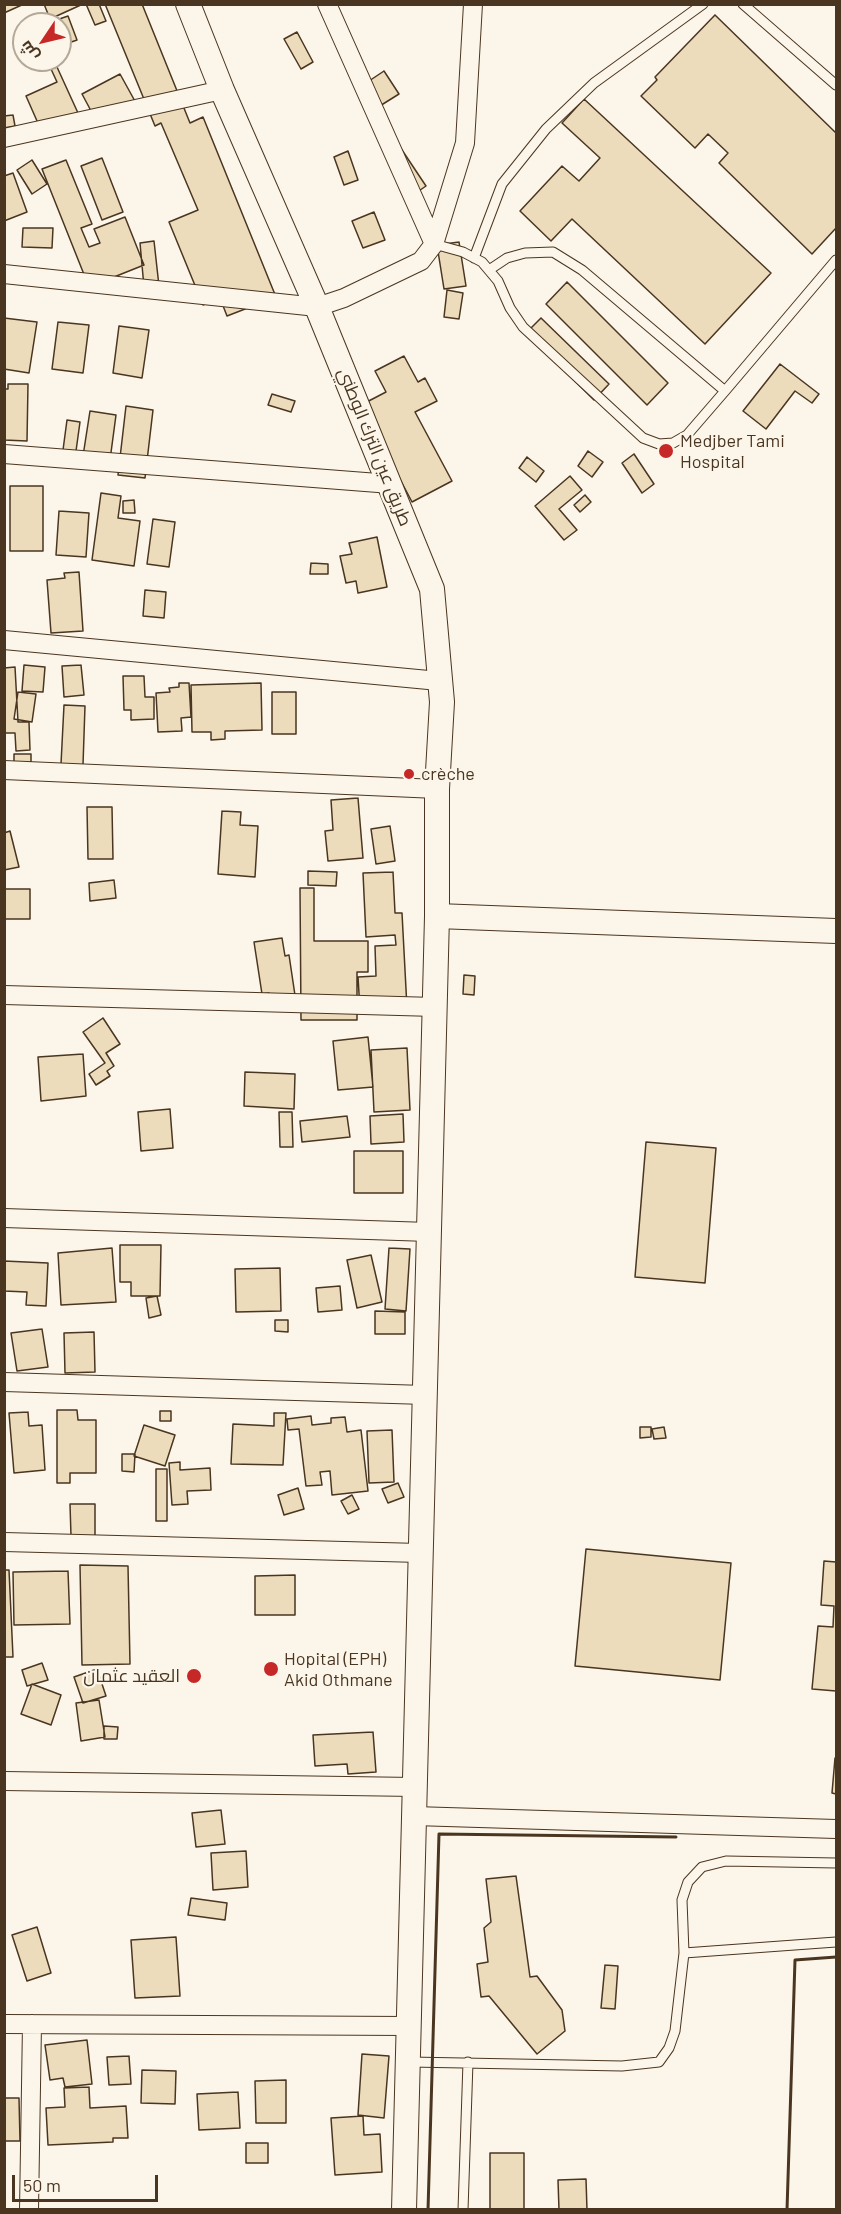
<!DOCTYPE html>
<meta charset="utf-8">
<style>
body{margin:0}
#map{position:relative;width:841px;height:2214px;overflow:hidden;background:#fbf6e9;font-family:Barlow,Cairo,sans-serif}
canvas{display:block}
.frame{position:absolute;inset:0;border:6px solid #4a3520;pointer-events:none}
.north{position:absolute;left:12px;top:12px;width:60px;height:60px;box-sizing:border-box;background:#fbf6e9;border:2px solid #b4a999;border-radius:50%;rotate:235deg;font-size:16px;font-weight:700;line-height:24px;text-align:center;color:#4a3520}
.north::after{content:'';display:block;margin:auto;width:21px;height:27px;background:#c62828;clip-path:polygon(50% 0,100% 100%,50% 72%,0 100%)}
.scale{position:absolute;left:12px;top:2175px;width:146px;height:27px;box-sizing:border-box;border:3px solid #4a3520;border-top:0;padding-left:8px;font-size:18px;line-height:21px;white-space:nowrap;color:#4a3520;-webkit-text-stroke:4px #fbf6e9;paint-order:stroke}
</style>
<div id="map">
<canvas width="841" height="2214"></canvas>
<div class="frame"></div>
<div class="north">ش</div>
<div class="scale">50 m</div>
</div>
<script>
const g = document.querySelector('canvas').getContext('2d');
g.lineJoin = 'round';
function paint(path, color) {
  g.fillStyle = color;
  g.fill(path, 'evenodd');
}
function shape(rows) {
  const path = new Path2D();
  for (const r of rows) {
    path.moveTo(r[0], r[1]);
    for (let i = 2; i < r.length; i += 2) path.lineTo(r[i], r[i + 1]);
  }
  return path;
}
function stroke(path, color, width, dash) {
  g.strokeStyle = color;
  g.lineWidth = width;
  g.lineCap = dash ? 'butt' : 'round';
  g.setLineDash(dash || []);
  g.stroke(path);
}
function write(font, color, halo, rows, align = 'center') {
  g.font = font + ' Barlow,Cairo,sans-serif';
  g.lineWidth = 4.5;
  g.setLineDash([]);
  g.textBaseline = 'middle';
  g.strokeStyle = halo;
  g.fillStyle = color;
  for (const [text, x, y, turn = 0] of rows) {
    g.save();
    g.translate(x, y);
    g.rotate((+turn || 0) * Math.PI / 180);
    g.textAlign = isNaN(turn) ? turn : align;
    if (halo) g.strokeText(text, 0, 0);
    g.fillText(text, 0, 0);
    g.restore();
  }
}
const building = shape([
 [4,4,24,4,4,13,4,4],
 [44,4,83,4,50,19,44,4],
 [86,4,99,4,106,21,95,25,86,4],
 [105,4,142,4,190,123,203,117,276,297,227,316,220,298,203,305,169,222,198,210,161,123,155,126,105,4],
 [715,15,836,133,836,228,812,254,719,163,728,153,708,134,695,148,641,96,657,80,655,77,715,15],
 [68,16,77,40,60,46,60,24,48,23,68,16],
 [297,32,313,62,301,69,284,39,297,32],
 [57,67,78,113,41,130,26,96,57,82,51,69,57,67],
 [384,71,399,94,375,109,360,87,384,71],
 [120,74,136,103,98,124,82,94,120,74],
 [584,99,771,273,705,344,572,219,551,241,520,211,562,166,579,181,600,158,562,123,584,99],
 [13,115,15,126,4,128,4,116,13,115],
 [396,141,426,186,413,195,396,141],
 [348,151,358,180,344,185,334,157,348,151],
 [102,158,123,212,102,220,81,166,102,158],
 [32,160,47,184,32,194,17,170,32,160],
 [66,160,92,224,81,228,89,247,100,243,94,229,125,217,144,265,89,287,42,169,66,160],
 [13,173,27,212,4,221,4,176,13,173],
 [374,212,385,240,363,248,352,221,374,212],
 [23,228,53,228,52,248,22,247,23,228],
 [154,241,159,286,144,287,140,243,154,241],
 [459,242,466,286,444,289,437,245,459,242],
 [567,282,668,383,647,405,546,304,567,282],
 [447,290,463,293,459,319,444,317,447,290],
 [4,318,37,322,29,373,4,369,4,318],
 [541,318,609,384,594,400,526,333,541,318],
 [58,322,89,325,83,373,52,369,58,322],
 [119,326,149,330,142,378,113,373,119,326],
 [404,356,418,382,425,378,437,401,415,412,452,481,412,502,361,405,386,392,375,371,404,356],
 [780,364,819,394,812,403,795,391,766,429,743,411,780,364],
 [8,384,28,384,27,441,4,440,4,389,8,389,8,384],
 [272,394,295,401,291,412,268,405,272,394],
 [126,406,153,410,145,478,118,475,126,406],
 [90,411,116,415,110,460,83,456,90,411],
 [67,420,80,422,76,451,63,450,67,420],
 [588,451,603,462,592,477,578,466,588,451],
 [634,454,654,484,642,493,622,463,634,454],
 [527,457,544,471,536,482,519,468,527,457],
 [570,476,582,490,559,509,577,530,564,540,535,506,570,476],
 [10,486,43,486,43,551,10,551,10,486],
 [101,493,121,496,118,518,140,521,134,566,92,560,101,493],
 [585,495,591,502,580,512,574,505,585,495],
 [134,500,135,513,123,513,123,501,134,500],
 [59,511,89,513,86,557,56,555,59,511],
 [153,519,175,522,169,567,147,564,153,519],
 [377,537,387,587,358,593,356,581,346,583,340,556,352,554,349,543,377,537],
 [311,563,328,564,328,574,310,574,311,563],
 [79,572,83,631,51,633,47,580,65,578,64,573,79,572],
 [145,590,166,592,164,618,143,616,145,590],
 [24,665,45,667,43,692,22,691,24,665],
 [81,665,84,695,64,697,62,666,81,665],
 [15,667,18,722,29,722,30,750,16,751,15,733,4,733,4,668,15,667],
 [123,676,144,676,145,697,154,697,154,719,131,720,131,710,124,710,123,676],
 [179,683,189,683,191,717,181,718,182,731,158,732,156,693,170,692,169,688,179,687,179,683],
 [261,683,262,730,225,731,225,739,211,740,211,732,192,732,191,685,261,683],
 [18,692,36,694,32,722,14,719,18,692],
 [272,692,296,692,296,734,272,734,272,692],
 [64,705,85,706,83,765,61,764,64,705],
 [14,754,31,754,31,771,14,771,14,754],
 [358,798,363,858,328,861,325,831,333,830,331,800,358,798],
 [87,807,112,807,113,859,88,859,87,807],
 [222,811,241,812,240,825,258,826,255,877,218,874,222,811],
 [390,826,395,861,376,864,371,829,390,826],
 [10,831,19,867,4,870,4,833,10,831],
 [308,871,337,872,336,886,308,885,308,871],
 [393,872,395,913,402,913,407,1008,360,1010,358,977,376,976,375,946,396,945,395,935,366,937,363,873,393,872],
 [114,880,116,898,90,901,89,883,114,880],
 [300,888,314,888,314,941,368,941,368,972,357,972,357,1020,301,1020,300,888],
 [4,889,30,889,30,919,4,919,4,889],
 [282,938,285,956,289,955,296,1002,271,1006,269,993,262,994,254,942,282,938],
 [464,975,475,976,474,995,463,994,464,975],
 [103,1018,120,1044,106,1053,114,1066,107,1071,110,1076,96,1085,89,1074,105,1063,83,1032,103,1018],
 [368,1037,373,1087,338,1090,333,1041,368,1037],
 [407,1048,410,1110,374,1112,371,1050,407,1048],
 [83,1054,86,1096,41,1101,38,1057,83,1054],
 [245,1072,295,1074,294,1109,244,1106,245,1072],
 [170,1109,173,1148,141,1151,138,1112,170,1109],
 [279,1112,292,1112,293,1147,280,1147,279,1112],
 [403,1114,404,1142,371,1144,370,1116,403,1114],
 [347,1116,350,1137,302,1142,300,1121,347,1116],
 [646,1142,716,1148,705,1283,635,1277,646,1142],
 [354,1151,403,1151,403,1193,354,1193,354,1151],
 [120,1245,161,1245,160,1296,131,1296,131,1282,120,1282,120,1245],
 [112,1248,116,1302,61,1305,58,1253,112,1248],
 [389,1248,410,1249,406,1311,385,1309,389,1248],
 [371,1255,382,1302,357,1308,347,1260,371,1255],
 [4,1261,48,1263,46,1306,26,1305,27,1292,4,1291,4,1261],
 [280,1268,281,1311,236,1312,235,1269,280,1268],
 [340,1286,342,1310,318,1312,316,1288,340,1286],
 [157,1296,161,1315,149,1318,146,1298,157,1296],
 [375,1311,405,1312,405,1334,375,1334,375,1311],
 [275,1320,288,1320,288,1332,275,1331,275,1320],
 [42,1329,48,1367,17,1371,11,1333,42,1329],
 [94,1332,95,1372,65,1373,64,1333,94,1332],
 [57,1410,77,1410,78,1420,96,1420,96,1473,70,1473,70,1483,57,1483,57,1410],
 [160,1411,171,1411,171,1421,160,1421,160,1411],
 [28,1412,29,1426,42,1425,45,1470,14,1473,9,1413,28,1412],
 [274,1413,286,1413,283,1465,231,1464,233,1424,274,1426,274,1413],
 [311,1416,312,1425,331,1423,331,1418,345,1417,347,1432,361,1430,368,1491,332,1495,330,1471,320,1472,322,1485,306,1486,299,1429,288,1430,287,1419,311,1416],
 [144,1425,175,1435,165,1466,134,1456,144,1425],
 [640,1427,651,1427,651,1437,640,1438,640,1427],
 [664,1427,666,1438,654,1439,652,1429,664,1427],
 [392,1430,394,1482,369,1483,367,1431,392,1430],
 [122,1454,135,1454,134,1472,122,1471,122,1454],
 [180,1462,180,1470,210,1468,211,1490,187,1491,188,1504,172,1505,169,1463,180,1462],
 [156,1469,167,1469,167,1521,156,1521,156,1469],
 [398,1483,404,1497,388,1503,382,1489,398,1483],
 [298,1488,304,1509,284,1515,278,1495,298,1488],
 [352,1495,359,1509,348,1514,341,1501,352,1495],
 [70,1504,95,1504,95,1536,71,1536,70,1504],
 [586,1549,731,1563,720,1680,575,1666,586,1549],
 [824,1561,836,1562,836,1691,812,1689,818,1626,833,1627,834,1606,821,1605,824,1561],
 [80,1565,128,1566,130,1664,82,1665,80,1565],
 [4,1570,9,1570,13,1657,4,1657,4,1570],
 [68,1571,70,1624,14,1625,13,1572,68,1571],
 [295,1575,295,1615,255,1615,255,1576,295,1575],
 [42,1663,48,1680,27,1686,22,1670,42,1663],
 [97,1669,106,1696,83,1703,74,1677,97,1669],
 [32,1684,61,1695,51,1725,21,1714,32,1684],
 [99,1700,105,1737,81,1741,76,1703,99,1700],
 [104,1726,118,1727,117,1739,104,1739,104,1726],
 [373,1732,376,1772,348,1774,347,1764,315,1766,313,1735,373,1732],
 [835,1758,836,1758,836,1794,832,1793,835,1758],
 [221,1810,225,1844,196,1847,192,1813,221,1810],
 [246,1851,248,1887,213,1890,211,1853,246,1851],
 [516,1876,530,1977,537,1976,562,2010,565,2031,537,2054,489,1996,481,1997,477,1964,488,1962,484,1928,491,1922,486,1879,516,1876],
 [191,1898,227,1903,225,1920,188,1915,191,1898],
 [37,1927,51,1973,27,1981,12,1935,37,1927],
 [176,1937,180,1996,135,1998,131,1940,176,1937],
 [605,1965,618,1966,615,2009,601,2008,605,1965],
 [87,2040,92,2084,65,2087,63,2078,50,2080,45,2045,87,2040],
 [362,2054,389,2056,384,2118,358,2115,362,2054],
 [129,2056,131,2084,109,2085,107,2057,129,2056],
 [142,2070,176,2071,175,2104,141,2103,142,2070],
 [286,2080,286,2123,256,2123,255,2081,286,2080],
 [89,2087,90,2108,126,2106,128,2138,113,2138,113,2142,48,2145,46,2108,65,2107,64,2088,89,2087],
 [238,2092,240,2128,199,2130,197,2094,238,2092],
 [4,2098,19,2098,20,2141,4,2141,4,2098],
 [363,2116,364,2135,380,2134,382,2172,335,2175,331,2118,363,2116],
 [246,2143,268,2143,268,2163,246,2163,246,2143],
 [490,2153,524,2153,524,2209,490,2209,490,2153],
 [586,2179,587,2210,559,2210,558,2180,586,2179]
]);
paint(building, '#ecdcbc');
stroke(building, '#4a3520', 1.5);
const service = shape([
 [743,4,836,85],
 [434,244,463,252,482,262,498,281,510,308,523,327,643,438,659,444,673,443,687,435,725,391],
 [474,258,502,184,546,129,594,83,703,4],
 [489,270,507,258,525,253,553,252,582,270,725,391,836,260],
 [684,1953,836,1942],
 [410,2062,622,2066,659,2062,669,2048,675,2031,684,1953,682,1900,688,1882,702,1867,726,1861,836,1863],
 [463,2210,468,2062]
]);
const minor = shape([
 [4,138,222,90],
 [434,244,465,143,473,4],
 [4,274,317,307,344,298,421,261,434,244,327,4],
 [4,454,391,484],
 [4,640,439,681],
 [4,770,437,789],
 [4,995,435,1007],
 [4,1218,429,1232],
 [4,1382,425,1395],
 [4,1542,420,1553],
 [4,1781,415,1787],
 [414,1816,836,1829],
 [4,2024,408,2026],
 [29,2210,32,2024]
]);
const secondary = shape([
 [188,4,222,90,317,307,432,589,442,702,437,789,437,916,404,2210],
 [437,916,836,931]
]);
stroke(service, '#4a3520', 11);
stroke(minor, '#4a3520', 20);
stroke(secondary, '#4a3520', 26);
stroke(service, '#fbf6e9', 9);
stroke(minor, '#fbf6e9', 18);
stroke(secondary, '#fbf6e9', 24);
stroke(shape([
 [428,2210,439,1834,676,1837],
 [787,2210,795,1960,836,1957]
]), '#4a3520', 3);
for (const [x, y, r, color] of [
 [666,451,8,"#c62828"],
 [409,774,6,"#c62828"],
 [271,1669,8,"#c62828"],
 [194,1676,8,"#c62828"]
]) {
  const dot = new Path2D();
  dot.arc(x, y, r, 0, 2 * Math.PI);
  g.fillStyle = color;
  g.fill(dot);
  stroke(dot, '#fbf6e9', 2);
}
write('18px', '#4a3520', '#fbf6e9', [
 ["Medjber Tami",680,441],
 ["Hospital",680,462],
 ["crèche",421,774],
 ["Hopital (EPH)",284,1659],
 ["Akid Othmane",284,1680],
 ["العقيد عثمان",180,1676,"right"]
], 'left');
write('18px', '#4a3520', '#fbf6e9', [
 ["طريق عين الترك الوطني",375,447,68]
]);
</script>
